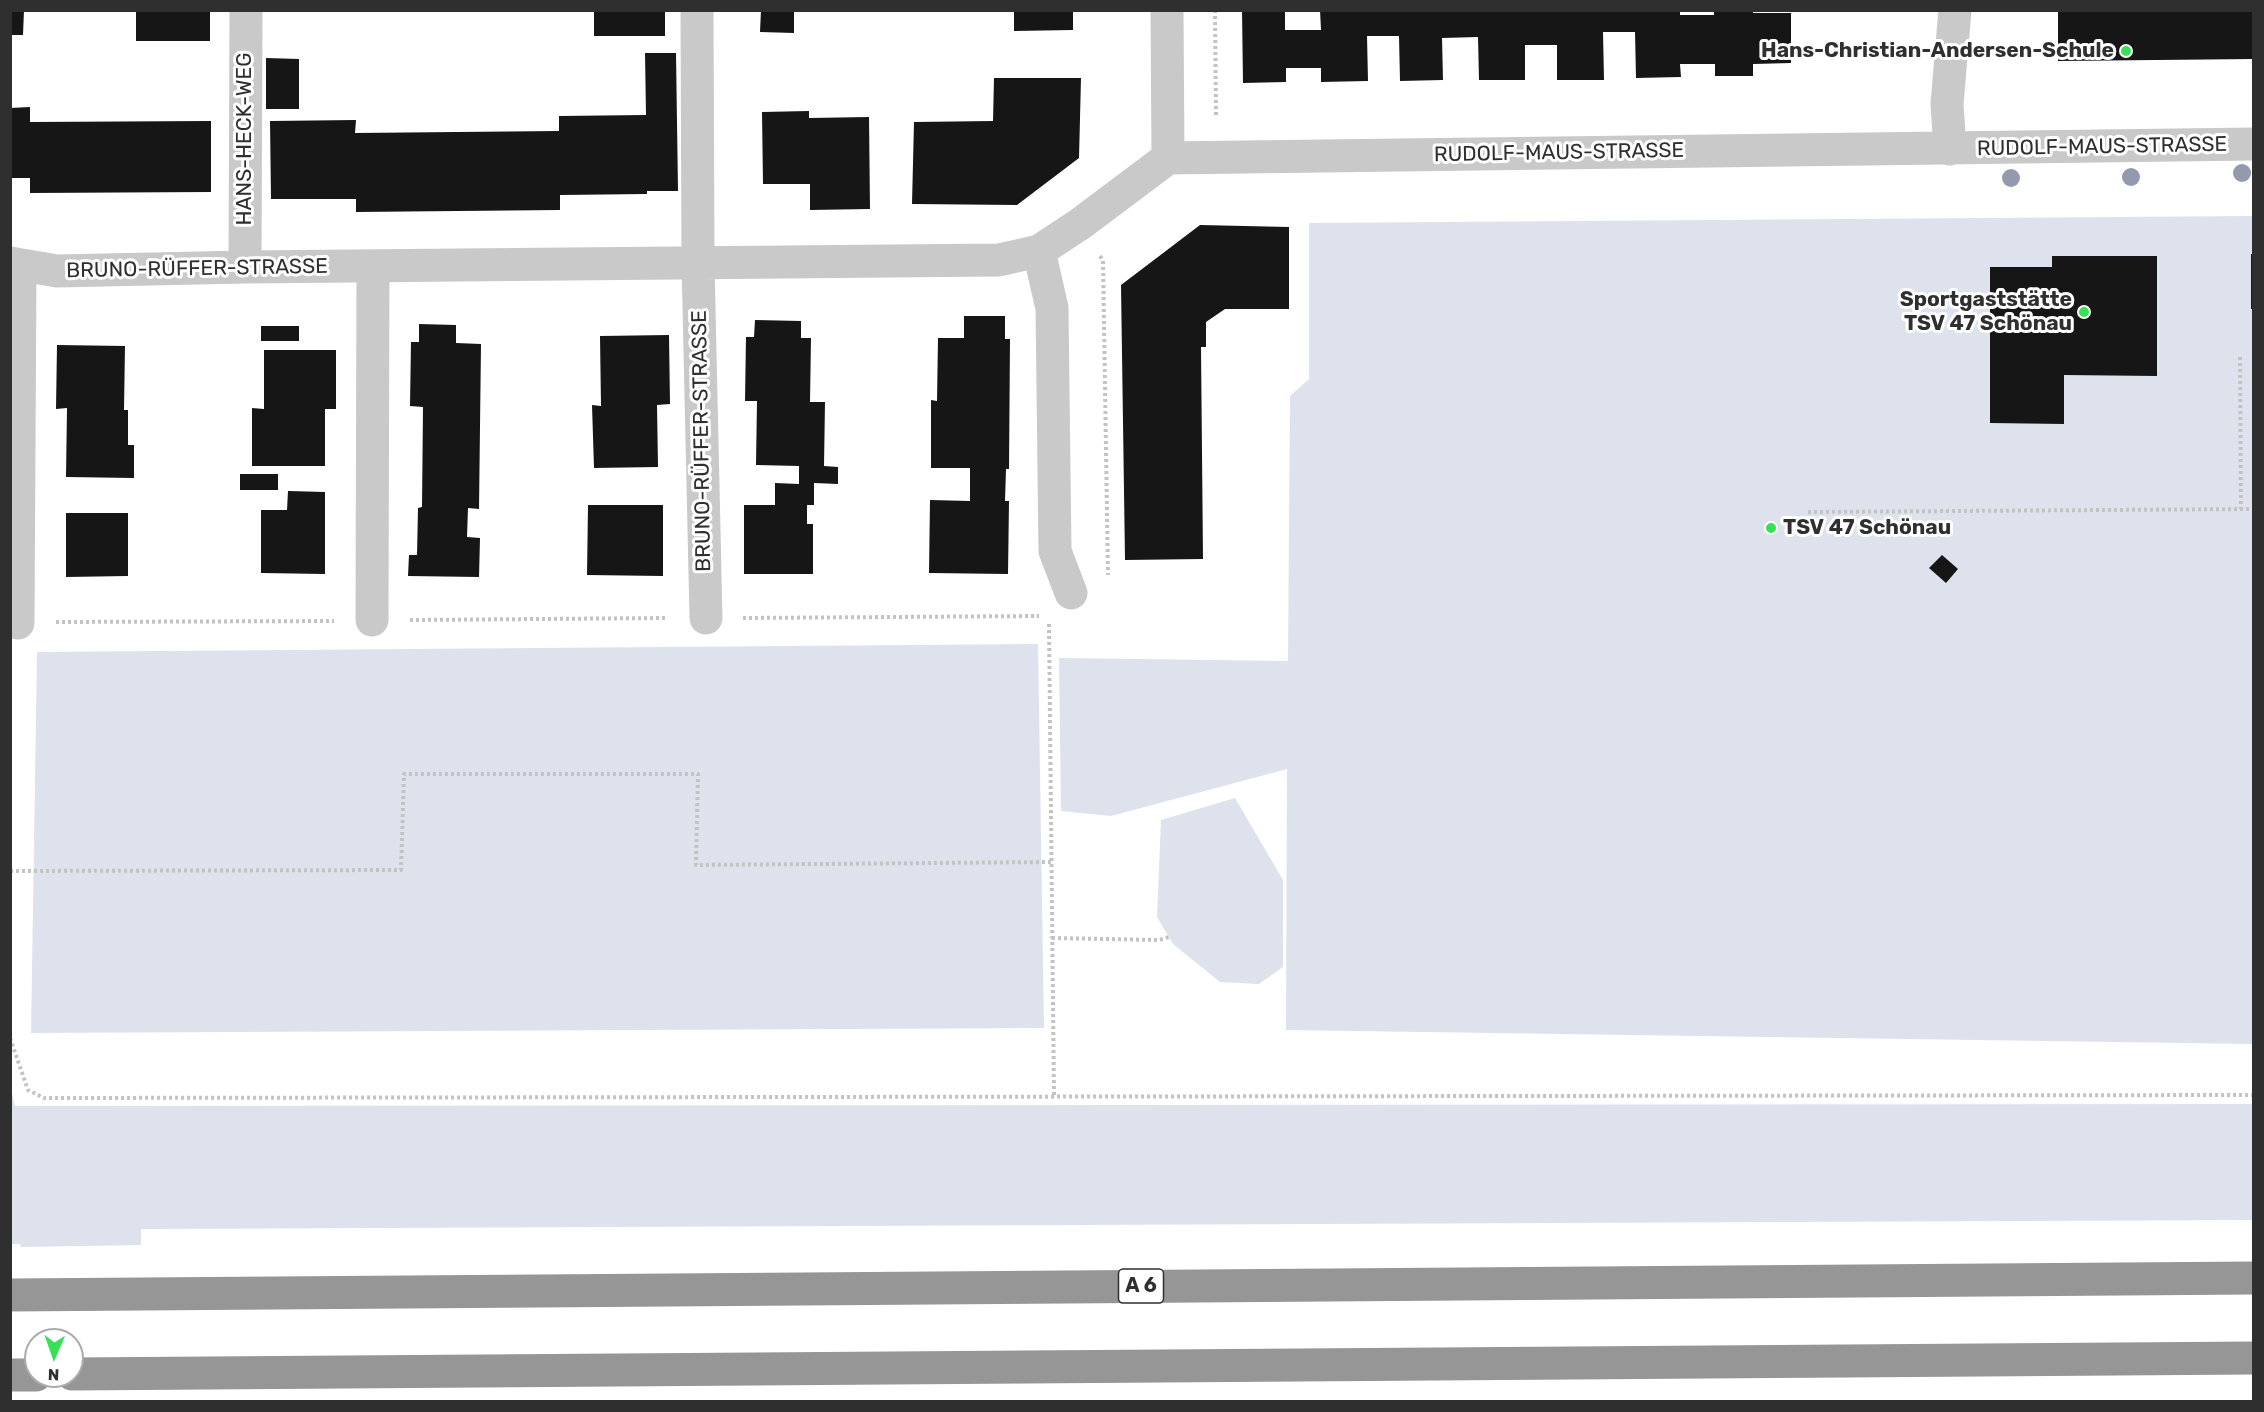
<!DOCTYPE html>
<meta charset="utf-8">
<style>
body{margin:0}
#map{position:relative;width:2264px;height:1412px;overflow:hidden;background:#fff;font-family:Rubik,sans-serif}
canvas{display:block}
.frame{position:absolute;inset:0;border:12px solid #2f2f2f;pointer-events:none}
.north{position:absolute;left:24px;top:1328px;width:60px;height:60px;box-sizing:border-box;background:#fff;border:2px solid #acacac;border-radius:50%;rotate:182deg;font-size:16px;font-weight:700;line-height:24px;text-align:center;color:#2f2f2f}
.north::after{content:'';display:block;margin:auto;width:21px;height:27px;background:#36e255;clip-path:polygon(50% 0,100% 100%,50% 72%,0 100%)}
</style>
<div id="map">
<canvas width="2264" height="1412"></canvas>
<div class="frame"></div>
<div class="north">N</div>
</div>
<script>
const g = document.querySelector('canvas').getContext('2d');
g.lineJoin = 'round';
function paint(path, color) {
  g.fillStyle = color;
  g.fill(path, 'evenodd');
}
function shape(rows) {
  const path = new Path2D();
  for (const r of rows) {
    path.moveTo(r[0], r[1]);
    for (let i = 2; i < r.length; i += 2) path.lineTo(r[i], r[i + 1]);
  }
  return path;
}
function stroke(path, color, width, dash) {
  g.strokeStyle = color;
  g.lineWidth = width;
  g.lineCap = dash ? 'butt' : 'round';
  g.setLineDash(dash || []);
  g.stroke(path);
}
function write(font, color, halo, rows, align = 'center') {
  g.font = font + ' Rubik,sans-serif';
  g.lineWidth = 6;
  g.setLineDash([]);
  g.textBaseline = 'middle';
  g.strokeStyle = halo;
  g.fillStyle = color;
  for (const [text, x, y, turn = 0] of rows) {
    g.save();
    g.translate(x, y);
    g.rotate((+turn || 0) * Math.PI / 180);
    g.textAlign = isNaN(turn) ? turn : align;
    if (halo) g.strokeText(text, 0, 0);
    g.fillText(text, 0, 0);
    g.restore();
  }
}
paint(shape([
 [2253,216,2253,1044,1286,1030,1287,769,1111,816,1061,811,1059,658,1288,661,1290,396,1309,379,1309,223],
 [1038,644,1044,1028,31,1033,37,652],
 [1235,798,1283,880,1283,967,1259,984,1220,982,1173,944,1157,917,1161,820],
 [11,1089,15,1106,2253,1104,2253,1220,141,1229,141,1245,21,1247,20,1244,11,1244]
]), '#dee2ec');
paint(shape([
 [10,10,24,10,23,35,10,35],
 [136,10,210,10,210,41,136,41],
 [594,10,665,10,665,36,594,36],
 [761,10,794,10,794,33,760,32],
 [1014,10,1073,10,1073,30,1014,31],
 [1242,10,1285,10,1285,30,1321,30,1320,10,1680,10,1680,15,1714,15,1714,10,1753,10,1753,13,1791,13,1791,63,1753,64,1753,76,1715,76,1715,64,1680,64,1681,77,1636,78,1635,32,1603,32,1604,80,1557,80,1557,45,1525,45,1525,80,1479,80,1478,37,1442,38,1443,80,1400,81,1399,36,1367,36,1368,81,1321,82,1321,68,1286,68,1286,82,1243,83],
 [2058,10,2254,10,2254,59,2058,61],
 [645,53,676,53,678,191,647,191,647,194,560,195,560,210,356,212,356,199,271,199,270,121,356,120,355,133,559,131,559,116,646,115],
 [266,58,299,59,299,109,266,109],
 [994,78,1081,78,1079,158,1017,205,912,204,914,122,993,121],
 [30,107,30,122,211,121,211,192,30,193,30,178,10,178,10,108],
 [809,111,809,118,869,117,870,209,810,210,810,184,763,184,762,112],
 [1200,225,1289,227,1289,309,1225,309,1206,322,1206,347,1201,347,1203,559,1125,560,1121,285],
 [2251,254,2254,254,2254,309,2251,309],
 [2052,256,2157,256,2157,376,2064,375,2064,424,1990,423,1990,267,2052,267],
 [964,316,1005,316,1005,339,1010,339,1009,469,1006,469,1005,501,1009,501,1008,574,929,573,930,500,970,501,970,468,931,468,931,400,937,401,938,338,964,338],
 [755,320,801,321,801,338,811,338,810,402,825,402,824,466,838,467,838,484,814,483,814,505,807,505,807,524,813,524,813,574,744,574,744,505,775,505,775,483,799,484,799,466,756,465,757,401,745,401,746,337,754,337],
 [419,324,456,325,456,343,481,344,479,509,468,508,467,537,480,538,479,577,408,576,409,555,417,555,418,508,422,507,423,407,410,406,411,342,419,342],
 [261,326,299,326,299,341,261,341],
 [669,335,670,404,657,405,658,467,594,468,592,405,601,406,600,336],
 [57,345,125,346,124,410,128,410,128,445,134,445,134,478,66,477,67,408,56,409],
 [264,350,336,350,336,409,325,409,325,466,252,466,252,408,264,409],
 [240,474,278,474,278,490,240,490],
 [288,491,325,492,325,574,261,573,261,510,287,510],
 [588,505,663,505,663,576,587,575],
 [66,513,128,513,128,576,66,577],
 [1942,555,1958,569,1946,583,1929,568]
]), '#161616');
stroke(shape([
 [1215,10,1216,115],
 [1100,256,1103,260,1108,575],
 [2240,357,2241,509],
 [1808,512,2254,509],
 [743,618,1039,616],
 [410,620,667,618],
 [56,622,334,621],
 [1049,624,1054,1097],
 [10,871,401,870,404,774,698,774,696,865,1051,862],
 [1052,938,1159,940,1169,937],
 [10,1038,28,1090,44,1098,2254,1095]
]), '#c3c3c3', 4, [3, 3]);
stroke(shape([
 [697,10,698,263,706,618],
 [1950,149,1947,104,1955,10],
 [1168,158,2254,144],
 [1039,251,1052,308,1055,551,1071,593],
 [10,263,57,271,245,267,999,260,1039,251,1080,224,1168,158,1167,10],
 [245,267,246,10],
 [372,620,373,266],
 [18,623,20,267]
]), '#c9c9c9', 33);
stroke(shape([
 [10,1295,2254,1278],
 [72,1374,2254,1358],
 [10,1375,36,1375]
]), '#969696', 33);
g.fillStyle = '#949aad';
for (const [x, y] of [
 [2242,173],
 [2131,177],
 [2011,178]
]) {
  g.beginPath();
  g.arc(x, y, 9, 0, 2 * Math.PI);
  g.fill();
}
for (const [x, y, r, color] of [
 [2126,51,6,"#36e255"],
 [2084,312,6,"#36e255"],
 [1771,528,6,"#36e255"]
]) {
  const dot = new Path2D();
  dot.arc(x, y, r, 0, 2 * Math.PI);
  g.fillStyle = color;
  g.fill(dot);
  stroke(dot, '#fff', 2);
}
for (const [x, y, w] of [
 [1141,1286,45]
]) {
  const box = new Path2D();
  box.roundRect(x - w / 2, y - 17, w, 34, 4.5);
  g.fillStyle = '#fff';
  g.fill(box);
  stroke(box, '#2f2f2f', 1.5);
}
write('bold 20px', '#2f2f2f', null, [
 ["A 6",1141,1286]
]);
write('bold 21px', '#2f2f2f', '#fff', [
 ["Hans-Christian-Andersen-Schule",2114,51],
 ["Sportgaststätte",2072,300],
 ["TSV 47 Schönau",2072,324],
 ["TSV 47 Schönau",1783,528,"left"]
], 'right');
write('21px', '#2f2f2f', '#fff', [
 ["HANS-HECK-WEG",245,139,-90],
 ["RUDOLF-MAUS-STRASSE",2102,147,-1],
 ["RUDOLF-MAUS-STRASSE",1559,153,-1],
 ["BRUNO-RÜFFER-STRASSE",197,269,-1],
 ["BRUNO-RÜFFER-STRASSE",702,441,-91]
]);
</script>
